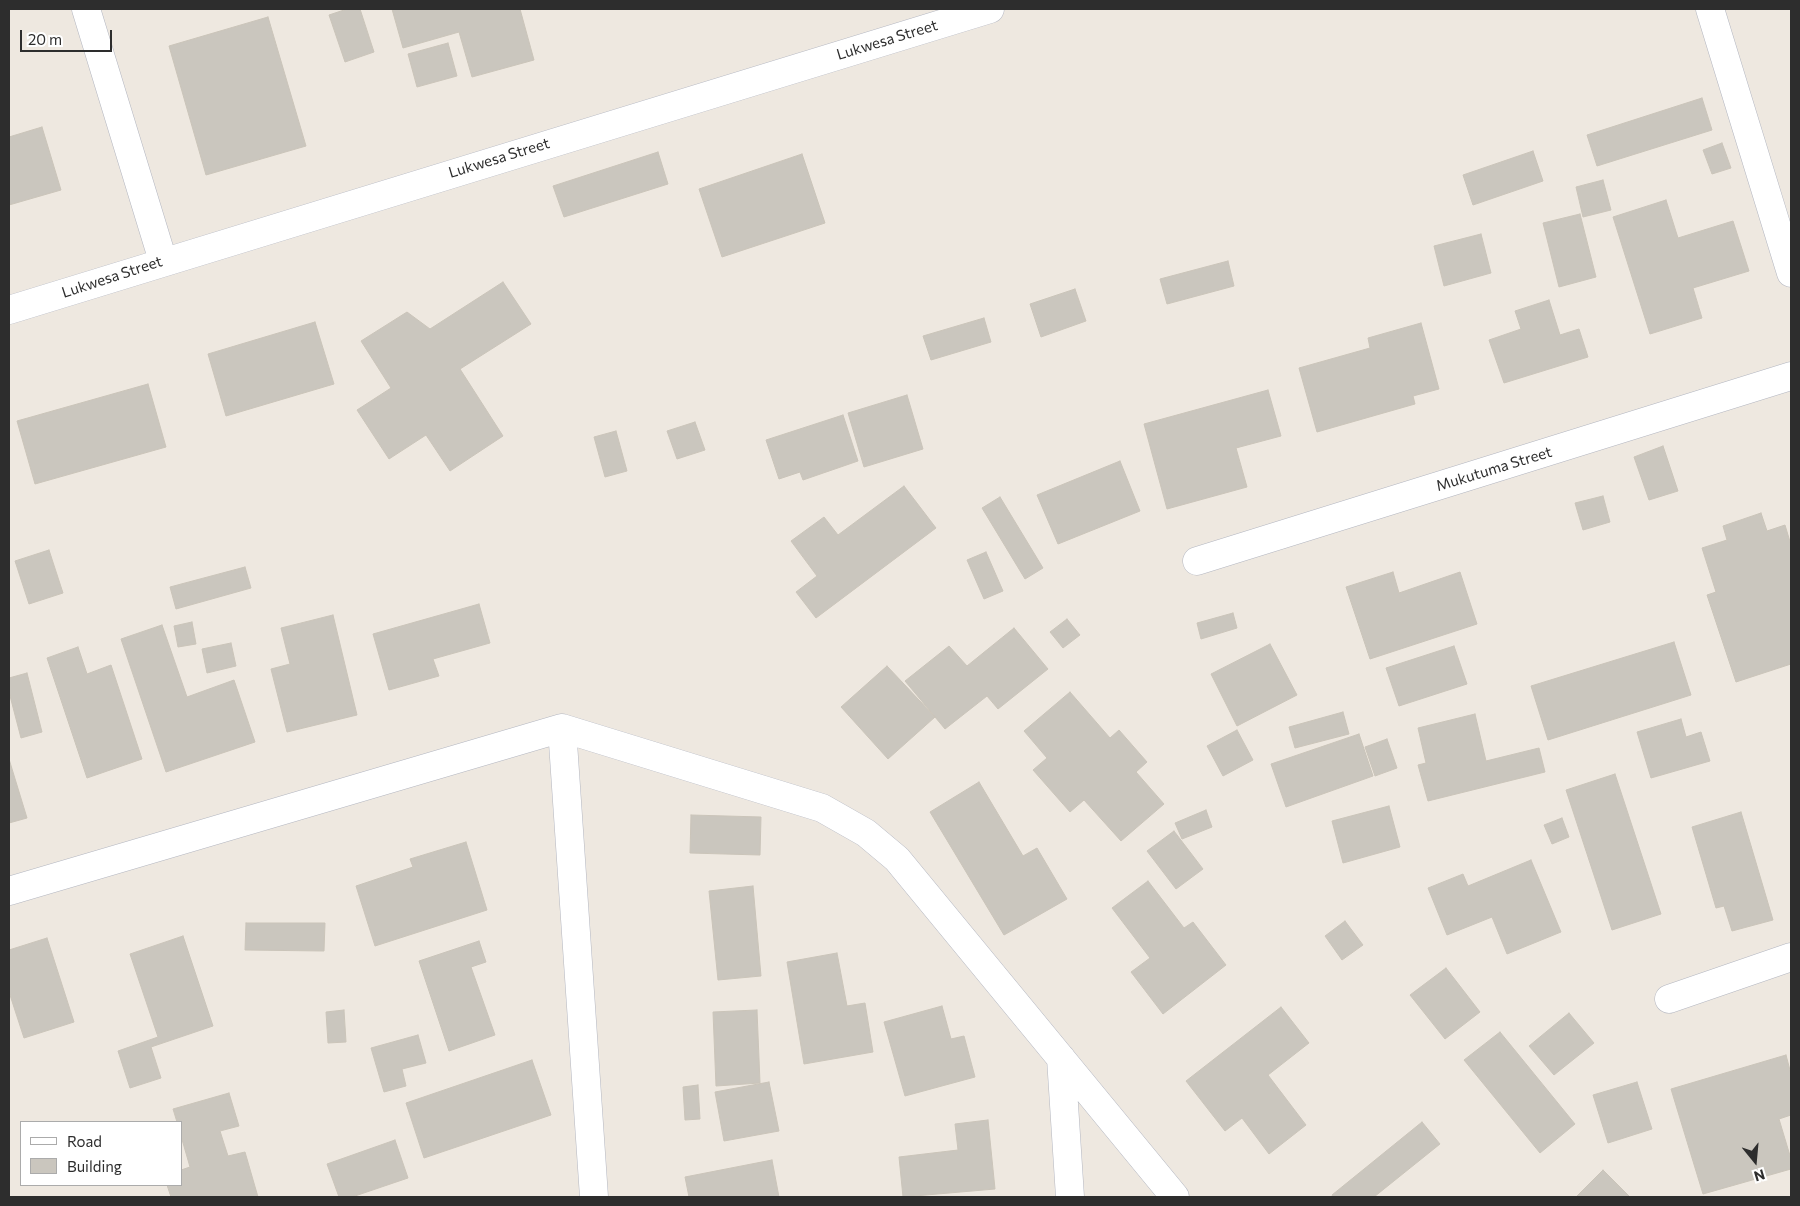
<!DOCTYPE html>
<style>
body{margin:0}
#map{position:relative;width:1800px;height:1206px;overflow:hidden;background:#eee8e0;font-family:Commissioner,sans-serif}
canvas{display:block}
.frame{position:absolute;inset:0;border:10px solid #2d2d2d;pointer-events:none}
.legend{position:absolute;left:20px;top:1121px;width:162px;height:65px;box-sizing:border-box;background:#fff;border:1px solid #ababab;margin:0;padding:6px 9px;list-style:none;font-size:15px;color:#2d2d2d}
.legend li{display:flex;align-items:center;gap:10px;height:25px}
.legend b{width:25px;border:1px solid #ababab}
.north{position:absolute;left:1730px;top:1136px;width:50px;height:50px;-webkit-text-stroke:4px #fff;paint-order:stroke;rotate:163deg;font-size:14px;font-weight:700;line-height:20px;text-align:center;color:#2d2d2d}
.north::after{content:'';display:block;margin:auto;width:18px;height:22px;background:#2d2d2d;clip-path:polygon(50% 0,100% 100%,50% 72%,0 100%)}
.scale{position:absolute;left:20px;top:30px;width:92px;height:22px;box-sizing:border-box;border:2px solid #2d2d2d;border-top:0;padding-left:6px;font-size:15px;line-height:18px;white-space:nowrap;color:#2d2d2d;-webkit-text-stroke:4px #fff;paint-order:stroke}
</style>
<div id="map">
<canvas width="1800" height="1206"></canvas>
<div class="frame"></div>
<ul class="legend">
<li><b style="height:6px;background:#fff"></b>Road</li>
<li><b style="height:14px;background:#cac6be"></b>Building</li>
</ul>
<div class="north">N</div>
<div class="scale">20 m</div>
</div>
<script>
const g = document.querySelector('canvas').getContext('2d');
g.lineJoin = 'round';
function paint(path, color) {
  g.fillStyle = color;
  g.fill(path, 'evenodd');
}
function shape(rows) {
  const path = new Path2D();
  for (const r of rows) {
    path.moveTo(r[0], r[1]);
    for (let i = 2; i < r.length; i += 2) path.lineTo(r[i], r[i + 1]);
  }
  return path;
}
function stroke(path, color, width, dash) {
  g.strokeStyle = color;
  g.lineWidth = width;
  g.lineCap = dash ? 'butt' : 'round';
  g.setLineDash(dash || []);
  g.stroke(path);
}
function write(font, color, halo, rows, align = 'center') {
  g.font = font + ' Commissioner,sans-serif';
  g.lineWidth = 5;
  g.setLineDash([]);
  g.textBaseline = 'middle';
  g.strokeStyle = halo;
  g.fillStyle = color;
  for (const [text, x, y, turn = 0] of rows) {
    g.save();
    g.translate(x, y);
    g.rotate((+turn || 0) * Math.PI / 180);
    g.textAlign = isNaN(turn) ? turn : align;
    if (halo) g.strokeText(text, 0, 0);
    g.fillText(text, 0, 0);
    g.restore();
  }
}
const building = shape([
 [347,9,360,9,374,52,345,62,329,15,347,9],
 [392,9,520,9,534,60,472,77,459,32,403,48,392,9],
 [268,17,306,146,206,175,169,46,268,17],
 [448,43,457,76,417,87,408,54,448,43],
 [1702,98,1712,130,1597,166,1587,135,1702,98],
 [42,127,61,190,9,205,9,137,42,127],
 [1722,143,1731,168,1712,174,1703,150,1722,143],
 [1533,151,1543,181,1473,205,1463,175,1533,151],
 [658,152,668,184,564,217,553,186,658,152],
 [802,154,825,223,722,257,699,189,802,154],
 [1603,180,1611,210,1583,217,1576,187,1603,180],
 [1666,200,1678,238,1733,221,1749,271,1693,288,1702,318,1650,334,1613,217,1666,200],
 [1580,214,1596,277,1559,287,1543,223,1580,214],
 [1481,234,1491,273,1444,286,1434,246,1481,234],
 [1228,261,1234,286,1167,304,1160,279,1228,261],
 [503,282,531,324,460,369,503,436,450,471,426,435,389,459,357,410,391,388,361,341,407,312,430,329,503,282],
 [1075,289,1086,321,1041,337,1030,304,1075,289],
 [1549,300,1560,335,1579,329,1588,357,1504,383,1489,340,1521,329,1515,311,1549,300],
 [984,318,991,342,931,360,923,336,984,318],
 [315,322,334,384,226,416,208,354,315,322],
 [1421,323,1439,389,1413,396,1415,404,1317,432,1299,368,1370,348,1368,338,1421,323],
 [148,384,166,447,35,484,17,421,148,384],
 [1268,390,1281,436,1236,448,1247,487,1167,509,1144,424,1268,390],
 [907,395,923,449,864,467,848,413,907,395],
 [843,415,858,461,803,480,800,472,779,479,766,440,843,415],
 [695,422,705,450,677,459,667,431,695,422],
 [616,431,627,471,605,477,594,437,616,431],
 [1663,446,1678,491,1649,500,1634,457,1663,446],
 [1120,461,1140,511,1058,544,1037,495,1120,461],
 [904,486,936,528,816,618,796,592,817,576,791,541,824,517,838,535,904,486],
 [1603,496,1610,522,1583,530,1575,503,1603,496],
 [1000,497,1043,568,1025,579,982,508,1000,497],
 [1761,513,1767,531,1785,525,1791,545,1791,664,1736,682,1707,595,1716,592,1702,548,1727,540,1723,526,1761,513],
 [49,550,63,593,29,604,15,561,49,550],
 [986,552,1003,591,984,599,967,560,986,552],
 [245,567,251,588,176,609,170,587,245,567],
 [1393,572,1399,593,1460,572,1477,624,1370,659,1346,587,1393,572],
 [479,604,490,643,433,659,439,676,389,690,373,634,479,604],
 [1233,613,1237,628,1201,639,1197,623,1233,613],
 [333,615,357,715,287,732,271,669,290,664,281,628,333,615],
 [1067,619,1080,635,1063,648,1050,632,1067,619],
 [192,622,196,644,178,647,174,626,192,622],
 [162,625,187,697,234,680,255,742,166,772,121,639,162,625],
 [1014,628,1048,669,998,709,987,696,945,729,905,681,949,646,967,666,1014,628],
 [1674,642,1691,695,1548,740,1531,686,1674,642],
 [231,643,236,666,207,673,202,649,231,643],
 [1270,644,1297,695,1237,726,1211,674,1270,644],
 [1454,646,1467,684,1399,706,1386,668,1454,646],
 [78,647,87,674,111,665,142,759,87,778,47,658,78,647],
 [887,666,935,717,888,759,841,707,887,666],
 [27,673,42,732,21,738,9,692,9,678,27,673],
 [1070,692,1110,738,1119,730,1147,762,1136,772,1164,804,1121,841,1084,800,1070,812,1033,770,1047,758,1024,731,1070,692],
 [1343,712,1349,734,1295,748,1289,727,1343,712],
 [1475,714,1486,761,1539,748,1545,772,1428,801,1418,765,1426,763,1418,728,1475,714],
 [1681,719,1686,737,1701,732,1710,761,1651,778,1637,732,1681,719],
 [1237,730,1253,760,1223,776,1207,746,1237,730],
 [1359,734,1373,776,1286,807,1271,764,1359,734],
 [1387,739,1397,768,1375,776,1365,747,1387,739],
 [9,759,27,818,9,823,9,759],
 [1615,774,1661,914,1612,930,1566,790,1615,774],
 [979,782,1023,856,1037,848,1067,899,1004,935,930,812,979,782],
 [1389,806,1400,847,1343,863,1332,821,1389,806],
 [1206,810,1212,827,1182,839,1175,823,1206,810],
 [1741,812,1773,920,1732,931,1724,906,1716,908,1692,827,1741,812],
 [691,815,761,817,760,855,690,853,691,815],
 [1562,818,1569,837,1552,844,1544,825,1562,818],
 [1174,831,1203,869,1176,889,1147,851,1174,831],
 [466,842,487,910,375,946,356,886,413,867,410,859,466,842],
 [1531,860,1561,932,1507,954,1492,917,1447,935,1428,888,1463,874,1468,886,1531,860],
 [1148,881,1184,928,1193,922,1226,965,1163,1014,1131,972,1150,958,1112,908,1148,881],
 [753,886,761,976,718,980,709,891,753,886],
 [1345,921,1363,945,1342,960,1325,936,1345,921],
 [246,923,325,923,324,951,245,950,246,923],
 [183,936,213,1026,151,1047,161,1078,130,1088,118,1051,158,1037,130,954,183,936],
 [47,938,74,1022,24,1038,9,992,9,950,47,938],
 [479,941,486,962,471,967,495,1035,449,1051,419,961,479,941],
 [837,953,847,1006,865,1003,873,1052,804,1064,787,962,837,953],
 [1446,968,1480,1012,1445,1039,1410,995,1446,968],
 [942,1006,951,1039,964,1036,975,1077,905,1096,884,1022,942,1006],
 [1281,1007,1309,1043,1268,1075,1306,1125,1269,1154,1242,1118,1225,1131,1186,1081,1281,1007],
 [344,1010,346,1042,328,1043,326,1012,344,1010],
 [757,1010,760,1083,716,1086,713,1012,757,1010],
 [1569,1013,1594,1043,1554,1075,1529,1046,1569,1013],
 [1500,1032,1575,1124,1540,1153,1464,1060,1500,1032],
 [418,1035,426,1063,402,1069,406,1086,384,1092,371,1048,418,1035],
 [1786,1055,1791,1074,1791,1115,1779,1119,1791,1159,1791,1169,1703,1194,1671,1089,1786,1055],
 [532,1060,551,1115,424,1158,406,1103,532,1060],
 [769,1082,779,1131,724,1141,715,1092,769,1082],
 [1637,1082,1652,1129,1608,1143,1593,1095,1637,1082],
 [698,1085,700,1119,685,1120,683,1087,698,1085],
 [229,1093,239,1126,220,1131,228,1156,245,1152,258,1197,171,1197,167,1185,181,1185,181,1170,190,1167,181,1136,181,1122,177,1122,173,1109,229,1093],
 [988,1120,995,1189,903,1197,899,1157,958,1150,955,1124,988,1120],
 [1422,1122,1440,1144,1374,1197,1333,1197,1332,1195,1422,1122],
 [395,1140,408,1178,352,1197,339,1197,327,1164,395,1140],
 [772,1160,779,1197,689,1197,685,1177,772,1160],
 [1603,1170,1630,1197,1576,1197,1603,1170]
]);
paint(building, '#cac6be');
stroke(building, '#cac4b9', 1);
const minor = shape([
 [86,9,163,261],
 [1710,9,1791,273],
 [9,310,990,9],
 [1197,561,1791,376],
 [562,728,594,1197],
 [9,891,562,728,822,808,866,833,897,859,1175,1197],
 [1669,999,1791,957],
 [1061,1058,1070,1197]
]);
stroke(minor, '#b3b6c0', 29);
stroke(minor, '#fff', 28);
write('15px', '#2d2d2d', '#fff', [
 ["Lukwesa Street",887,40,-17],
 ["Lukwesa Street",499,158,-17],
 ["Lukwesa Street",112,277,-18],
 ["Mukutuma Street",1494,469,-17]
]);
</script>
